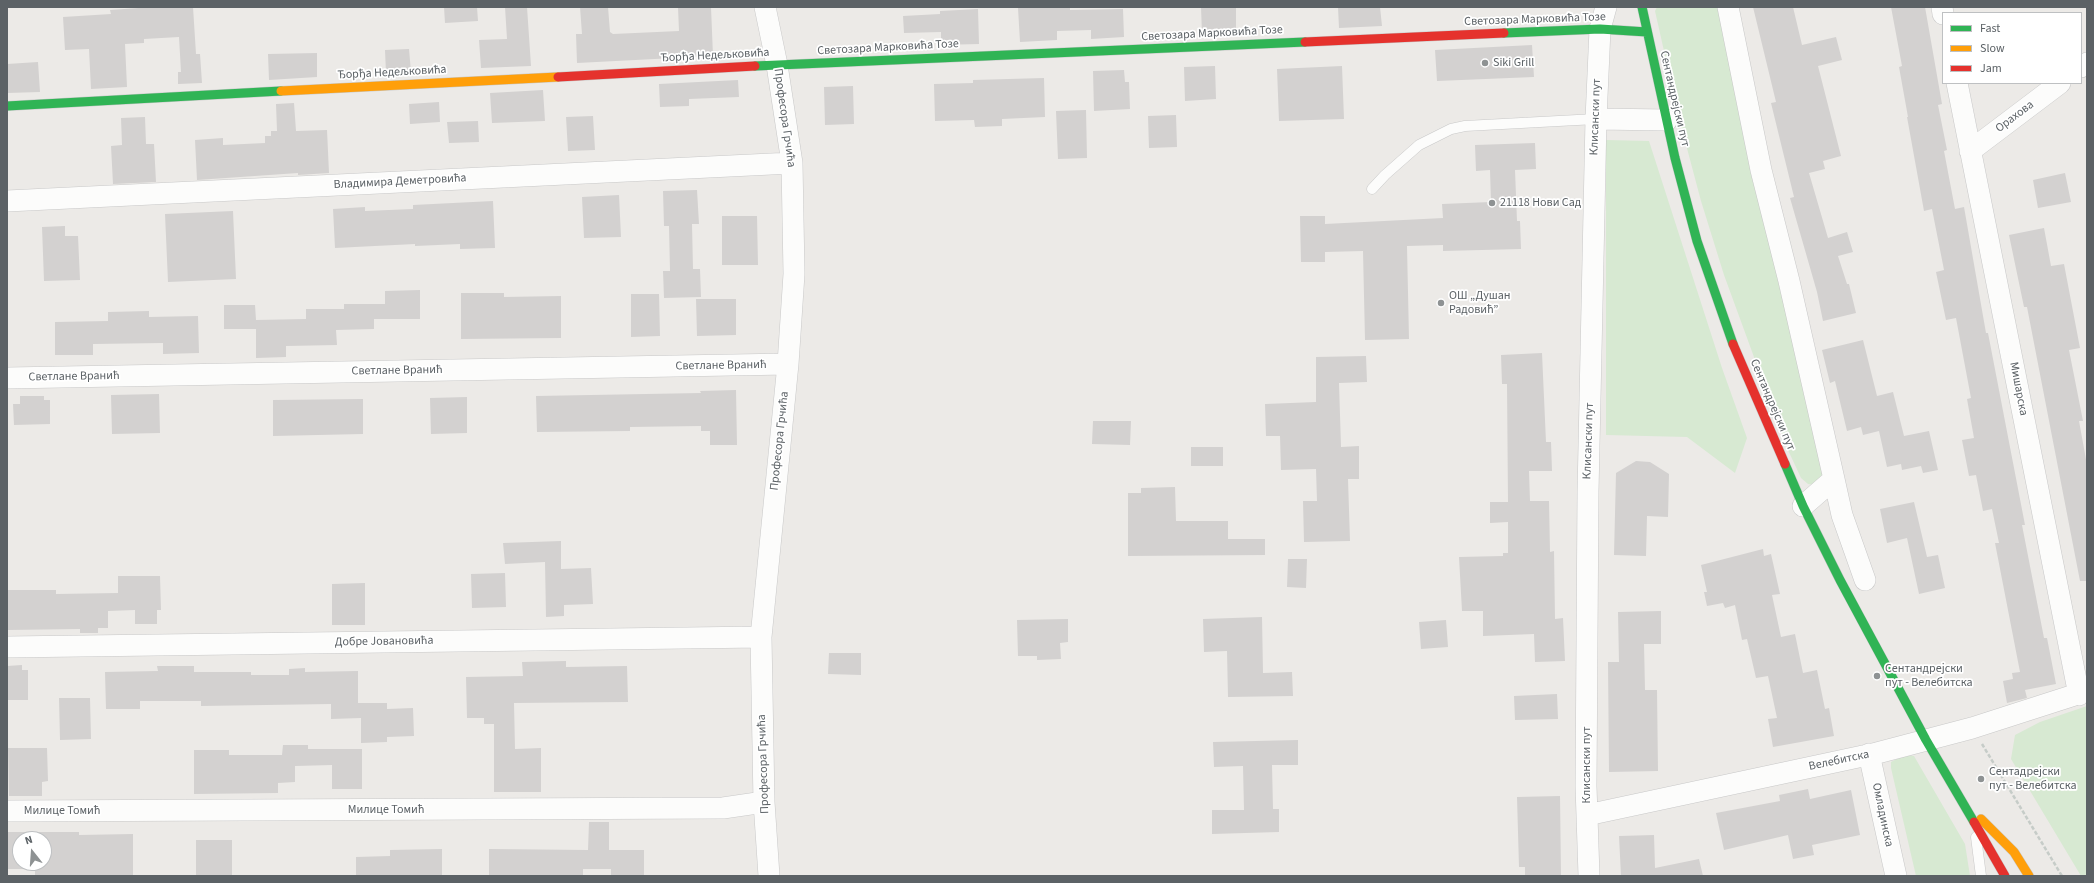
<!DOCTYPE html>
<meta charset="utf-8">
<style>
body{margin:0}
#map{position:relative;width:2094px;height:883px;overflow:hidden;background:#eceae7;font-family:"Source Sans 3",sans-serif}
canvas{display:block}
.frame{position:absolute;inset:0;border:8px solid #5c6266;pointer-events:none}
.legend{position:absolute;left:1942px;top:12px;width:140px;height:72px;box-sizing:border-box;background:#fff;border:1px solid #bec0c2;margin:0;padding:5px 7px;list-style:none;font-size:12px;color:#5c6266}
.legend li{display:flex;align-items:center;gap:8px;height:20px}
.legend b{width:20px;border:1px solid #bec0c2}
.north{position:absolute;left:12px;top:831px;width:40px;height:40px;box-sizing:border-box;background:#fff;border:1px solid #bec0c2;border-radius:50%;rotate:343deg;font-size:11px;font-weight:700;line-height:16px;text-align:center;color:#5c6266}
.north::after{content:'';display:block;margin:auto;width:14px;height:18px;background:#8e9293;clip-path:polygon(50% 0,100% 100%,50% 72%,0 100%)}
</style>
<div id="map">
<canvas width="2094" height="883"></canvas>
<div class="frame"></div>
<ul class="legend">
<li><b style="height:5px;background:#30b455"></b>Fast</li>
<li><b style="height:5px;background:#ff9f0a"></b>Slow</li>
<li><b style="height:5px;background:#e5322d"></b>Jam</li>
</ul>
<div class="north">N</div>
</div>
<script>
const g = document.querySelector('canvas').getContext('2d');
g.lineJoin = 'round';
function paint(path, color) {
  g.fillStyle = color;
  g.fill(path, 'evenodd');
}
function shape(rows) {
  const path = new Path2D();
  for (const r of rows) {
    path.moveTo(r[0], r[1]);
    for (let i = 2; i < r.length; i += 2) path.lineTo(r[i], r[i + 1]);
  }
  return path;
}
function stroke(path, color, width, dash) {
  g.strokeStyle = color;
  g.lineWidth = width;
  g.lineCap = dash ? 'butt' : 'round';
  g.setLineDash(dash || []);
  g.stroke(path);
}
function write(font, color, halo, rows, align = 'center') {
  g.font = font + ' "Source Sans 3",sans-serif';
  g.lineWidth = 3.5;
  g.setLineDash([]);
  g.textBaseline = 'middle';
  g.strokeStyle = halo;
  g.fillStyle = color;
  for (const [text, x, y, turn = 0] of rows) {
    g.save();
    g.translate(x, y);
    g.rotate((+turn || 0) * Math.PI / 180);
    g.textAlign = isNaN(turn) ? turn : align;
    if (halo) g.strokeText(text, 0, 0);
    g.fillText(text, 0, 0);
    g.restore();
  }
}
paint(shape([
 [1657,7,1721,7,1829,472,1814,485,1808,484,1801,478,1788,450,1724,275,1701,201,1680,122,1655,11],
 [1606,140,1649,141,1722,368,1747,438,1735,473,1687,437,1606,435],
 [2087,706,2087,876,2081,876,2011,759,2015,735,2040,722],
 [1904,755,1914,756,1965,844,1970,876,1916,876,1891,768,1891,762]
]), '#d7e9d2');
paint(shape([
 [153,7,193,7,196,54,200,54,202,83,178,84,178,72,181,72,179,37,144,39,144,43,125,44,127,87,91,89,89,49,65,50,63,17,111,14,110,10],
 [444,7,477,7,478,21,445,23],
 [505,7,527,7,531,66,481,68,479,40,507,39],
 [580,7,608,7,610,32,613,34,679,31,678,7,711,7,713,56,577,63,576,34,582,34],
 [1070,7,1070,10,1123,9,1124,37,1091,39,1091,30,1057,31,1057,40,1020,42,1018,8],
 [1201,7,1236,7,1236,29,1218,30,1218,33,1202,34],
 [1338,7,1380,7,1382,26,1339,28],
 [1753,7,1793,7,1802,45,1836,37,1842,60,1818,66,1841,156,1823,161,1825,169,1809,173,1828,238,1847,232,1853,252,1838,256,1847,284,1849,284,1856,313,1823,321,1817,292,1790,198,1794,197,1771,103,1776,102],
 [1891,7,1925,7,1942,104,1938,105,1947,150,1944,151,1955,209,1964,207,1986,333,1988,333,2025,525,2022,525,2044,638,2047,638,2056,684,2025,690,2027,698,2007,703,2003,681,2013,679,2012,673,2020,672,1995,543,1999,543,1992,509,1983,511,1976,475,1969,476,1962,440,1974,438,1967,399,1971,398,1956,318,1946,320,1936,272,1944,270,1932,209,1924,211,1907,117,1908,117,1899,67,1902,66],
 [978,9,979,44,941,45,941,32,904,33,903,16,940,14,940,11],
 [1532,45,1534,77,1437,81,1435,50],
 [409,49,411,72,386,73,385,50],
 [317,53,317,77,269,80,268,54],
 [38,62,40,92,7,93,7,64],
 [1215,66,1216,99,1185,101,1184,67],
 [1342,66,1344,119,1279,121,1277,69],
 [1124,70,1125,82,1129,82,1130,109,1094,111,1093,71],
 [1044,78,1045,117,1002,119,1002,126,975,127,974,120,935,121,934,84,973,83,973,80],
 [738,80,739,97,689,99,689,106,660,107,659,84],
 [853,86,854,124,825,125,824,87],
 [543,90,545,121,492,123,490,93],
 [439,102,440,122,410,124,409,104],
 [294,103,296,131,327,130,329,173,298,175,298,173,197,180,195,140,223,138,223,145,265,143,265,136,271,136,271,131,277,131,276,104],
 [1086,110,1087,158,1058,159,1056,111],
 [1176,115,1177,147,1149,148,1148,116],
 [593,116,595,150,568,151,566,117],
 [145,117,146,144,154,144,156,182,113,184,111,146,122,145,121,118],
 [478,121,479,142,449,143,447,122],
 [1535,143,1536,169,1515,170,1517,221,1520,221,1521,249,1443,251,1443,245,1407,246,1409,339,1365,340,1363,251,1325,252,1325,262,1301,262,1300,216,1325,216,1325,224,1443,218,1442,204,1491,202,1490,170,1476,171,1475,145],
 [2065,173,2071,202,2038,208,2033,180],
 [697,190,699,224,692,224,693,269,700,269,701,297,664,298,663,271,670,271,669,226,664,226,663,191],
 [619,195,621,237,584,238,582,197],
 [493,201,495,248,460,249,460,244,415,246,415,244,335,248,333,209,365,207,365,211,413,209,413,205],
 [233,211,236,279,168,282,165,214],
 [722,216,757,216,758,265,722,265],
 [65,226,65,236,78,236,80,280,44,281,42,227],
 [2044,228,2051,266,2064,264,2080,348,2069,350,2083,421,2079,421,2087,465,2087,581,2080,581,2027,307,2024,307,2009,235],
 [420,290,420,319,374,319,374,329,336,330,337,345,286,346,286,357,256,358,256,329,224,329,224,305,255,305,256,320,306,319,306,309,344,309,344,304,385,304,385,291],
 [461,293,504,293,504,297,561,296,561,338,461,339],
 [631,294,659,294,660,336,631,337],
 [696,299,736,299,736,335,697,336],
 [149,311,149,317,198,316,199,353,163,354,163,343,93,344,93,355,55,355,55,322,108,321,108,312],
 [1863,340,1877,396,1893,392,1904,436,1929,431,1938,470,1923,473,1921,466,1902,470,1901,464,1887,467,1879,431,1863,435,1861,427,1847,431,1835,381,1830,383,1822,350],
 [1542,353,1546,442,1551,442,1552,471,1529,471,1530,501,1549,501,1550,552,1554,551,1555,619,1563,618,1565,661,1535,662,1534,634,1483,636,1483,611,1462,611,1459,557,1503,556,1503,553,1508,553,1508,522,1490,523,1490,502,1508,502,1507,384,1502,384,1501,355],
 [1366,356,1367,382,1339,383,1341,447,1359,446,1359,479,1348,479,1350,541,1304,542,1303,501,1317,501,1316,469,1281,470,1280,436,1266,436,1265,404,1316,402,1316,357],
 [736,390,737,445,710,445,710,431,701,431,701,426,630,427,630,431,537,432,536,396,701,393,700,391],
 [159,394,160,433,112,434,111,395],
 [20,396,44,396,44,400,50,400,50,424,14,425,13,404,20,404],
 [467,397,467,433,431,434,430,398],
 [363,399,363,434,273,436,273,400],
 [1093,421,1131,421,1130,445,1092,444],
 [1191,447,1223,447,1223,466,1191,466],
 [1636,461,1650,462,1669,474,1668,517,1647,516,1646,556,1614,555,1616,473],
 [1175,487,1176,521,1228,521,1228,539,1265,539,1265,555,1128,556,1128,493,1141,493,1141,488],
 [1914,502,1927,557,1938,555,1945,588,1919,594,1907,538,1887,543,1880,509],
 [561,541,561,569,591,568,593,604,564,605,564,616,546,617,545,562,505,564,503,543],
 [1763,549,1764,556,1771,554,1780,594,1772,595,1781,637,1795,634,1803,673,1817,670,1825,709,1829,708,1834,736,1773,747,1768,719,1777,718,1768,676,1756,678,1747,639,1742,640,1735,605,1725,608,1723,603,1707,606,1704,592,1707,592,1701,565],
 [1288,559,1307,559,1306,588,1287,587],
 [505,573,506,607,472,608,471,574],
 [118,576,160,576,161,610,157,610,157,624,135,624,135,610,108,611,108,628,98,628,98,633,80,633,80,629,8,630,8,590,56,590,56,594,118,593],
 [365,583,365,625,332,625,332,584],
 [1661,611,1661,644,1644,644,1645,690,1657,690,1658,771,1609,772,1608,662,1619,662,1618,612],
 [1262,617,1263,673,1292,672,1293,696,1228,697,1227,651,1204,652,1203,619],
 [1068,619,1068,642,1060,643,1061,659,1037,660,1037,656,1018,656,1017,620],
 [1446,620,1448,647,1421,649,1419,622],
 [829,653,861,653,861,675,828,674],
 [566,661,566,667,627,666,628,702,514,703,515,749,541,748,541,792,494,792,494,724,484,724,484,718,467,718,466,677,523,676,522,662],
 [22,665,22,670,28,670,28,700,7,700,7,666],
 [157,666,194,666,194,672,251,672,251,675,289,675,289,669,305,668,305,672,358,671,358,703,387,703,387,709,413,708,414,736,387,737,387,742,361,743,361,718,331,719,331,704,201,706,201,701,140,701,140,709,106,709,105,672,158,671],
 [1557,694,1558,719,1515,720,1514,696],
 [59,698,90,698,91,739,60,740],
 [1298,740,1298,765,1272,765,1273,809,1279,809,1279,832,1212,834,1212,810,1244,810,1243,766,1214,767,1213,742],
 [283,745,308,745,308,749,362,749,362,789,332,789,332,765,295,766,295,782,278,783,278,793,194,794,194,750,229,750,229,755,282,755],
 [8,748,47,748,48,781,42,782,42,796,9,796],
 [1808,789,1810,799,1851,790,1860,835,1812,845,1814,855,1793,859,1788,835,1724,850,1716,813,1780,801,1779,795],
 [1560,796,1561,876,1525,876,1525,867,1519,867,1517,797],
 [589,822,609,822,609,850,644,850,644,876,611,876,611,869,583,869,583,876,489,876,489,849,588,850],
 [7,832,79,832,79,835,133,834,133,875,35,875,35,869,7,869],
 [20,839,44,839,44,863,20,863],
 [1654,835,1655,868,1699,859,1703,876,1621,876,1619,836],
 [196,840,232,840,232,876,196,876],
 [442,849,442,876,356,876,356,857,390,856,390,850]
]), '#d3d1d0');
const lane = shape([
 [1372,189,1385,175,1419,145,1451,129,1465,126,1596,119],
 [1976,837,1981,876]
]);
const street = shape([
 [765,7,777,65,792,163,794,274,788,364,761,637,764,802,769,876],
 [1728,7,1761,170,1789,281,1834,479,1842,515,1865,580],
 [1942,7,1943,14],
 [2081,67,2087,63],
 [1957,83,2079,695],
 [1596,119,1667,120],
 [1970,151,2060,83],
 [7,201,792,163],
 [7,378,788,364],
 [1803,506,1834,479],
 [7,647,761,637],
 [1869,754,1896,876],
 [7,811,723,808,764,802],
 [1587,815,1877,753,1972,728,2087,691],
 [1589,876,1586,786,1588,492,1596,119,1600,29,1606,7]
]);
const fast = shape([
 [1642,7,1675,158,1697,241,1733,344],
 [1504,33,1600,29,1647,32],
 [755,66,1305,42],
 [7,106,281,91],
 [1785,464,1803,506,1840,580,1926,740,1974,822]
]);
const slow = shape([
 [281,91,558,77],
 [1981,819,2014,852,2029,876]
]);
const jam = shape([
 [1305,42,1504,33],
 [558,77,755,66],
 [1733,344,1785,464],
 [1974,822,2005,876]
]);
stroke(lane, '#c8c8c8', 11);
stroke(street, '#c8c8c8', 22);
stroke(fast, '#c7c8c8', 10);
stroke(slow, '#c7c8c8', 10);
stroke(jam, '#c7c8c8', 10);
stroke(shape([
 [1982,744,2062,876]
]), '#c6ccc8', 2.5, [4, 2]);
stroke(lane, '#fcfcfb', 10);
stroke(street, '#fcfcfb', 21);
stroke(fast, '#30b455', 9);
stroke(slow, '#ff9f0a', 9);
stroke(jam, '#e5322d', 9);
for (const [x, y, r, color] of [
 [1485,63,4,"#8e9293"],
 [1492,203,4,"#8e9293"],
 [1441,303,4,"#8e9293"],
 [1877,676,4,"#8e9293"],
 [1981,779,4,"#8e9293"]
]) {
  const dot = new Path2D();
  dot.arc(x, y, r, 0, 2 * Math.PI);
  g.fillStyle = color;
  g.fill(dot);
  stroke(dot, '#fff', 1.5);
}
write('12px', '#5c6266', '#fff', [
 ["Светозара Марковића Тозе",1535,20,-2],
 ["Светозара Марковића Тозе",1212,34,-3],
 ["Светозара Марковића Тозе",888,48,-3],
 ["Ђорђа Недељковића",715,56,-3],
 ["Ђорђа Недељковића",392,73,-3],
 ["Сентандрејски пут",1674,99,77],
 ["Клисански пут",1596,117,-88],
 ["Орахова",2015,117,-37],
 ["Професора Грчића",784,118,82],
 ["Владимира Деметровића",400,182,-3],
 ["Светлане Вранић",721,366,-1],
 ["Светлане Вранић",397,371,-1],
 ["Светлане Вранић",74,377,-1],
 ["Мишарска",2018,389,79],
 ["Сентандрејски пут",1772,405,67],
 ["Професора Грчића",780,441,-84],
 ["Клисански пут",1589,441,-88],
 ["Добре Јовановића",384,642,-1],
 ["Велебитска",1839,761,-12],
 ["Професора Грчића",764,764,-92],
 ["Клисански пут",1587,765,-90],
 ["Милице Томић",386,810],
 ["Милице Томић",62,811],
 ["Омладинска",1882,815,78]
]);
write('12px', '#5c6266', '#fff', [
 ["Siki Grill",1493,63],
 ["21118 Нови Сад",1500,203],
 ["ОШ „Душан",1449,296],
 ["Радовић”",1449,310],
 ["Сентандрејски",1885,669],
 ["пут - Велебитска",1885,683],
 ["Сентадрејски",1989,772],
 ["пут - Велебитска",1989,786]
], 'left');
</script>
